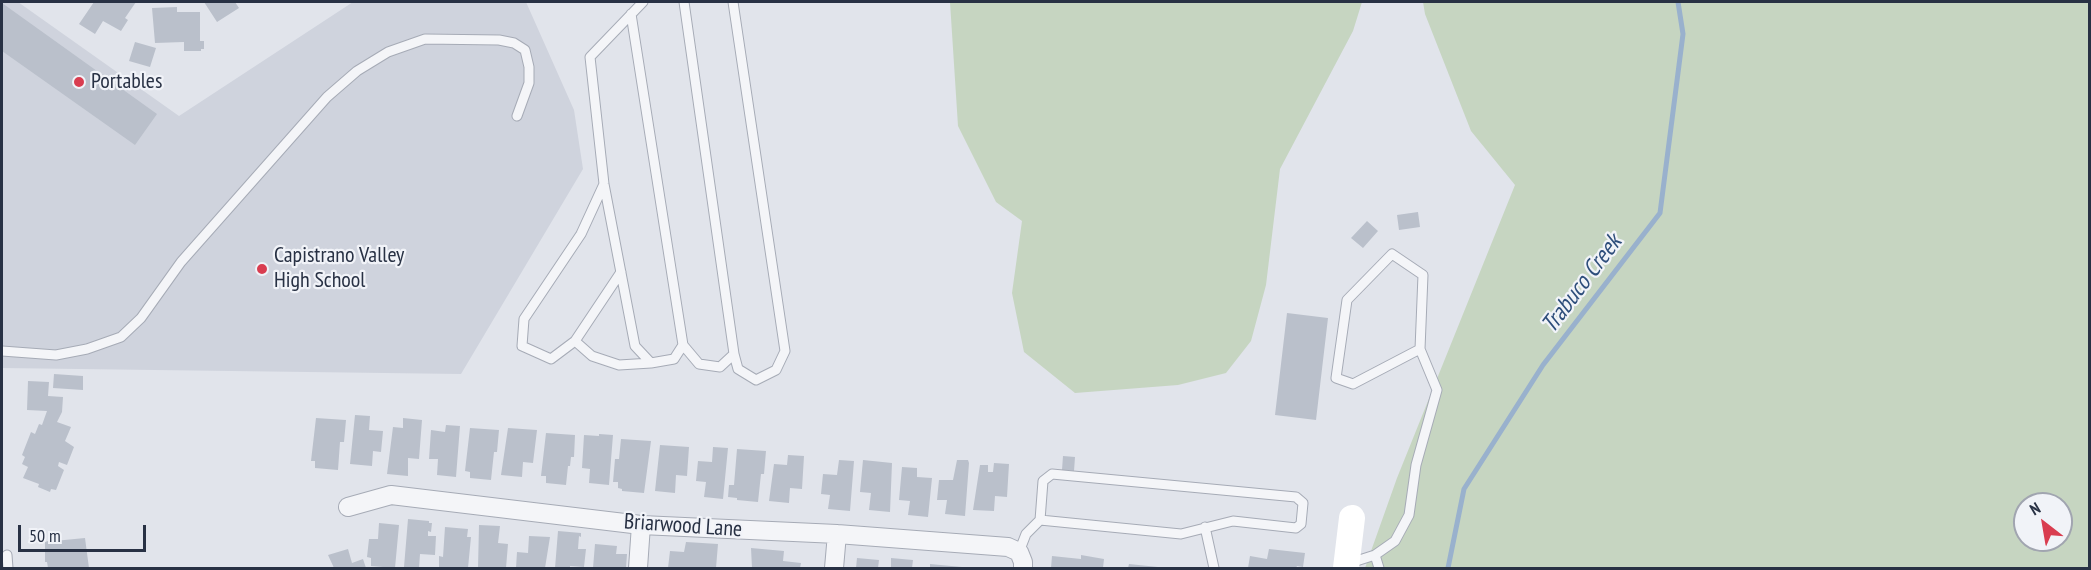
<!DOCTYPE html>
<style>
body{margin:0}
#map{position:relative;width:2091px;height:570px;overflow:hidden;background:#e1e4eb;font-family:"PT Sans Narrow",sans-serif}
canvas{display:block}
.frame{position:absolute;inset:0;border:3px solid #283144;pointer-events:none}
.north{position:absolute;left:2013px;top:492px;width:60px;height:60px;box-sizing:border-box;background:#f1f3f8;border:2px solid #a1a5b0;border-radius:50%;rotate:329deg;font-size:16px;font-weight:700;line-height:24px;text-align:center;color:#283144}
.north::after{content:'';display:block;margin:auto;width:21px;height:27px;background:#d93d50;clip-path:polygon(50% 0,100% 100%,50% 72%,0 100%)}
.scale{position:absolute;left:18px;top:525px;width:128px;height:27px;box-sizing:border-box;border:3px solid #283144;border-top:0;padding-left:8px;font-size:18px;line-height:21px;white-space:nowrap;color:#283144;-webkit-text-stroke:4px #f1f3f8;paint-order:stroke}
</style>
<div id="map">
<canvas width="2091" height="570"></canvas>
<div class="frame"></div>
<div class="north">N</div>
<div class="scale">50 m</div>
</div>
<script>
const g = document.querySelector('canvas').getContext('2d');
g.lineJoin = 'round';
function paint(path, color) {
  g.fillStyle = color;
  g.fill(path, 'evenodd');
}
function shape(rows) {
  const path = new Path2D();
  for (const r of rows) {
    path.moveTo(r[0], r[1]);
    for (let i = 2; i < r.length; i += 2) path.lineTo(r[i], r[i + 1]);
  }
  return path;
}
function stroke(path, color, width, dash) {
  g.strokeStyle = color;
  g.lineWidth = width;
  g.lineCap = dash ? 'butt' : 'round';
  g.setLineDash(dash || []);
  g.stroke(path);
}
function write(font, color, halo, rows, align = 'center') {
  g.font = font + ' "PT Sans Narrow",sans-serif';
  g.lineWidth = 4.5;
  g.setLineDash([]);
  g.textBaseline = 'middle';
  g.strokeStyle = halo;
  g.fillStyle = color;
  for (const [text, x, y, turn = 0] of rows) {
    g.save();
    g.translate(x, y);
    g.rotate((+turn || 0) * Math.PI / 180);
    g.textAlign = isNaN(turn) ? turn : align;
    if (halo) g.strokeText(text, 0, 0);
    g.fillText(text, 0, 0);
    g.restore();
  }
}
paint(shape([
 [2,2,18,2,179,116,353,2,526,2,574,110,583,169,461,374,2,368]
]), '#cfd3dd');
paint(shape([
 [950,2,1362,2,1353,31,1280,169,1266,285,1251,341,1226,373,1178,385,1075,393,1024,352,1012,293,1022,221,996,202,958,126],
 [1423,2,2089,2,2089,568,1365,568,1397,478,1515,185,1471,131,1425,14],
 [2025,504,2061,504,2061,540,2025,540]
]), '#c6d5c1');
stroke(shape([
 [1448,568,1464,489,1543,365,1660,213,1683,34,1678,2]
]), '#99b1cd', 5);
paint(shape([
 [94,2,136,2,125,18,128,20,121,31,103,21,95,34,79,24],
 [204,2,235,2,239,8,217,22],
 [2,3,157,114,135,145,2,51],
 [177,7,177,12,200,12,200,41,204,41,204,49,201,49,201,51,184,51,184,42,155,43,152,8],
 [135,42,156,48,150,67,129,61],
 [1418,212,1420,227,1399,230,1397,215],
 [1367,221,1378,231,1363,248,1351,238],
 [1287,313,1328,318,1316,420,1275,415],
 [54,374,83,376,83,390,53,388],
 [28,381,49,382,48,396,63,397,62,412,57,422,71,427,65,441,74,447,67,465,59,462,58,466,64,470,56,490,51,489,50,492,38,487,39,484,23,478,28,467,22,464,25,457,22,455,31,432,35,434,39,424,42,425,47,411,27,410],
 [355,415,370,416,369,430,383,431,381,452,373,451,372,466,350,464],
 [316,418,346,420,344,442,340,442,338,470,315,468,315,461,311,461],
 [403,418,422,420,419,459,408,458,408,476,387,474,393,427,403,428],
 [446,425,460,426,456,477,437,475,438,459,429,459,431,430,445,432],
 [470,428,499,430,497,452,494,452,491,480,470,478,470,472,465,471],
 [508,428,537,430,533,463,523,462,522,477,501,475],
 [546,433,575,435,574,457,571,457,570,466,568,466,566,485,546,483,546,476,541,476],
 [599,434,613,435,609,485,589,483,590,469,582,468,584,435,599,436],
 [621,439,651,441,644,493,622,491,622,489,618,488,618,482,613,482,615,459,619,459],
 [660,445,689,447,687,476,676,475,675,493,655,491],
 [713,447,728,448,723,499,704,497,706,482,696,481,698,461,712,462],
 [737,449,766,451,764,474,761,474,758,502,737,500,737,498,728,497,729,485,734,485],
 [788,455,804,456,802,489,790,488,789,503,769,501,774,464,787,465],
 [1063,456,1075,457,1074,471,1062,470],
 [839,460,854,461,850,511,828,509,830,495,821,494,823,474,837,475],
 [863,460,892,463,890,512,869,510,871,493,860,492],
 [957,460,968,460,969,463,965,516,945,514,947,500,937,500,939,480,953,480],
 [994,463,1009,464,1007,497,995,496,994,511,973,510,980,465,988,465,988,472,993,472],
 [902,467,917,468,917,477,932,478,928,517,908,515,910,501,899,500],
 [408,519,429,521,429,523,432,523,431,532,428,531,428,536,436,536,435,555,420,554,419,568,404,567],
 [379,523,399,525,395,568,371,566,371,558,367,557,369,539,378,539],
 [479,525,500,526,498,543,508,544,506,568,478,568],
 [445,527,468,529,467,537,471,537,468,568,439,568,439,556,443,557],
 [558,531,581,533,581,537,579,536,578,549,586,549,584,567,570,566,570,568,555,568],
 [529,536,550,537,545,568,516,568,517,552,528,553],
 [85,538,89,568,48,568,47,562,45,562,45,542,54,539,54,541],
 [686,542,718,544,716,568,668,568,670,551,684,552],
 [595,544,617,546,616,554,627,554,626,568,593,568],
 [751,548,784,551,783,561,801,563,800,568,752,568],
 [348,549,352,563,363,559,366,568,334,568,328,555],
 [1269,549,1305,553,1303,567,1297,566,1296,568,1248,568,1250,556,1267,559],
 [1081,555,1104,559,1103,568,1051,568,1052,556,1081,559],
 [857,558,879,560,878,568,856,568],
 [891,558,913,560,912,568,891,568],
 [930,564,962,567,962,568,930,568],
 [1129,564,1158,567,1158,568,1128,568]
]), '#bac0cb');
const lane = shape([
 [643,2,590,57,604,184,635,346,651,363,674,359,683,345],
 [684,2,734,354,738,369,756,380,776,370,785,351,733,2],
 [631,14,683,345,699,364,720,367,734,354],
 [604,184,581,234,524,319,522,346,551,359,575,341,621,272],
 [575,341,592,356,619,365,651,363],
 [2,351,56,355,87,349,121,337,141,318,181,262,327,97,357,71,388,52,425,39,499,40,514,43,525,50,529,67,529,83,517,116],
 [1205,527,1214,568],
 [1019,552,1026,534,1040,520,1043,481,1052,474,1296,497,1303,503,1301,524,1296,528,1233,521,1181,534,1040,520],
 [7,555,8,568],
 [1375,555,1379,568],
 [1350,563,1375,555,1395,541,1409,515,1416,465,1437,390,1420,349,1423,275,1392,254,1347,300,1336,378,1353,384,1420,349]
]);
const street = shape([
 [348,507,391,495,641,525,837,534,1008,547,1019,552,1023,562,1023,568],
 [638,568,641,525],
 [834,568,837,534]
]);
stroke(lane, '#a6abb6', 11);
stroke(street, '#a6abb6', 20);
stroke(lane, '#f4f5f8', 9);
stroke(street, '#f4f5f8', 18);
stroke(shape([
 [1346,568,1352,518]
]), '#fff', 26);
for (const [x, y, r, color] of [
 [79,82,6,"#d93d50"],
 [262,269,6,"#d93d50"]
]) {
  const dot = new Path2D();
  dot.arc(x, y, r, 0, 2 * Math.PI);
  g.fillStyle = color;
  g.fill(dot);
  stroke(dot, '#f1f3f8', 2);
}
write('22px', '#283144', '#f1f3f8', [
 ["Portables",91,82],
 ["Capistrano Valley",274,256],
 ["High School",274,281]
], 'left');
write('22px', '#283144', '#f1f3f8', [
 ["Briarwood Lane",683,526,4]
]);
write('italic 24px', '#2e4e7b', '#f1f3f8', [
 ["Trabuco Creek",1582,284,-53]
]);
</script>
